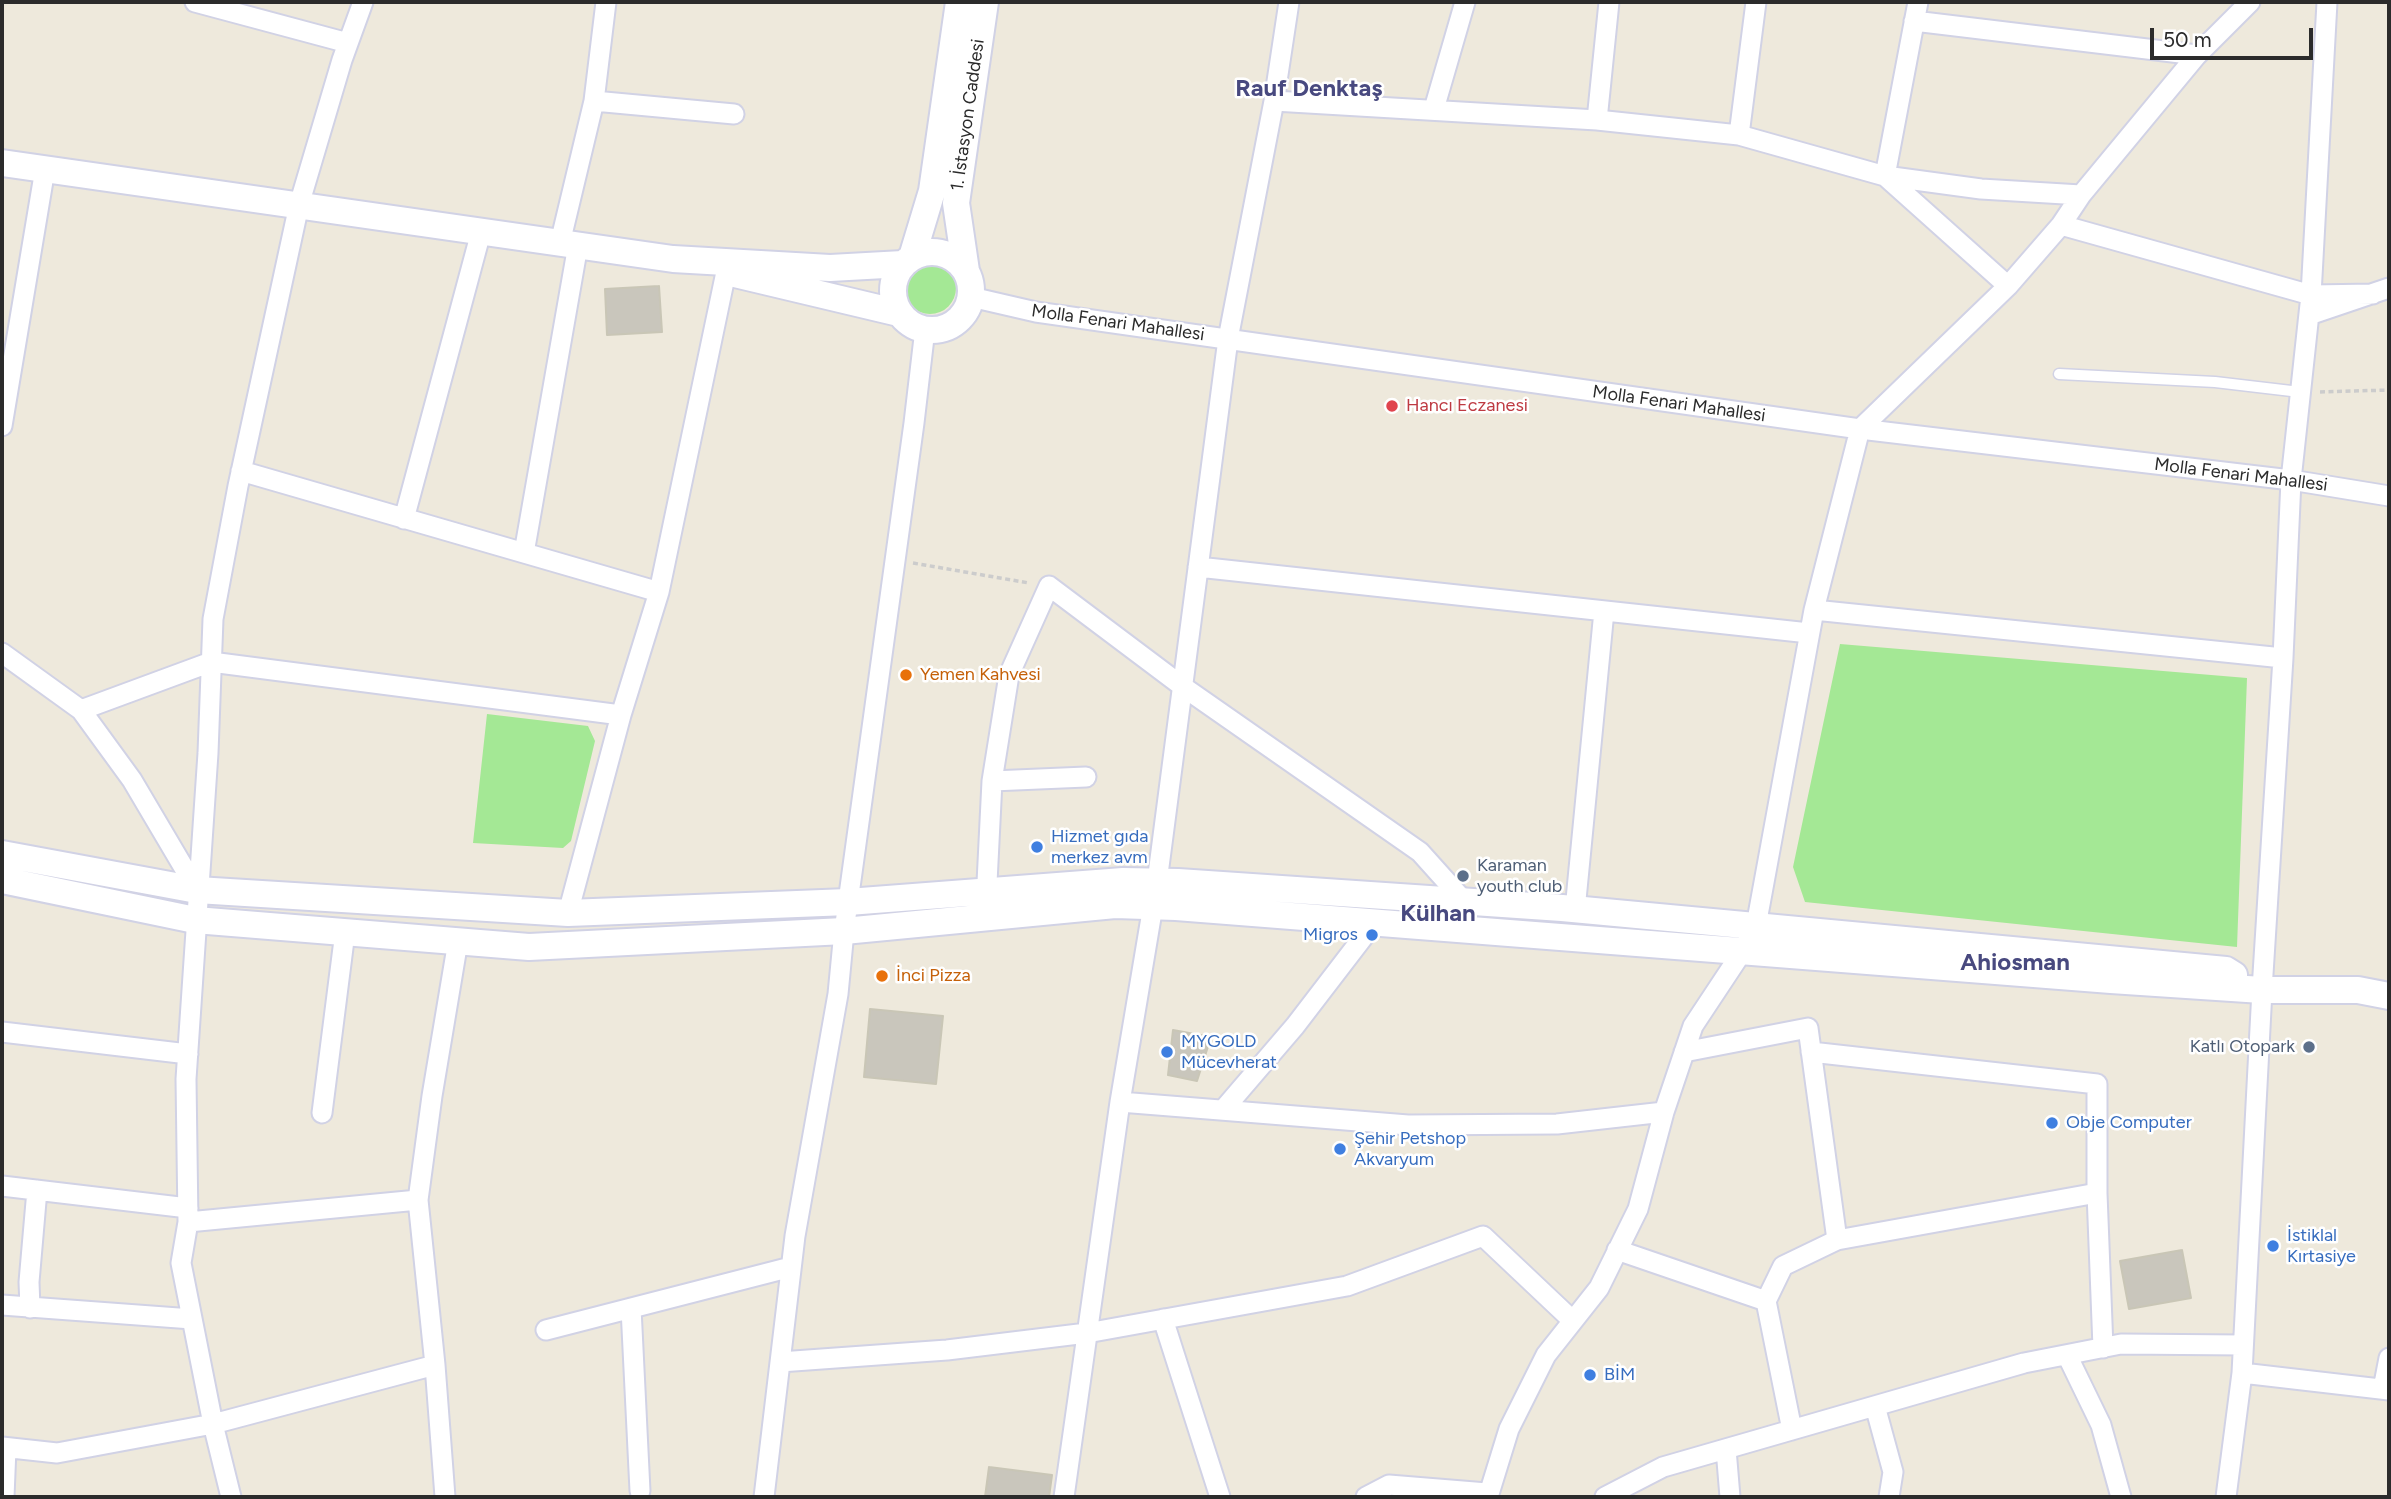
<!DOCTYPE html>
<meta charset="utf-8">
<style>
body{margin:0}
#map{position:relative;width:2391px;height:1499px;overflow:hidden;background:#eee9dc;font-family:Figtree,sans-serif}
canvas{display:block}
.frame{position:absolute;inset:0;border:4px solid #2b2b2b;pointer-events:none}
.scale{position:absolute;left:2150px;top:28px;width:163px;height:32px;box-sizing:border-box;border:4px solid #2b2b2b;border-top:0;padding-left:9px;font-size:21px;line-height:24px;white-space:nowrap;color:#2b2b2b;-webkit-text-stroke:5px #fff;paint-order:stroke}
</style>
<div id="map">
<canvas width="2391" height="1499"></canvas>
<div class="frame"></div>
<div class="scale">50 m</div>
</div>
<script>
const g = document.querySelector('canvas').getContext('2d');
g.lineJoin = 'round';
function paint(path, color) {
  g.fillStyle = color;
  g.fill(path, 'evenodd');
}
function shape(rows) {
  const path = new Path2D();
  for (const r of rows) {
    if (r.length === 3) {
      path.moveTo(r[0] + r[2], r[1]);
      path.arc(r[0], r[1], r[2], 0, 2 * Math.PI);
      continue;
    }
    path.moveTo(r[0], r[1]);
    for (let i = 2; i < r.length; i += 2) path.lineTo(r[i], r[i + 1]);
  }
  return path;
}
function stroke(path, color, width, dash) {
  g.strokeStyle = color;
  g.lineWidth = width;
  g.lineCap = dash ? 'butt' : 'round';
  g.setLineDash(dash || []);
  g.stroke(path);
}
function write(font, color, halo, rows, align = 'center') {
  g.font = font + ' Figtree,sans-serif';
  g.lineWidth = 5;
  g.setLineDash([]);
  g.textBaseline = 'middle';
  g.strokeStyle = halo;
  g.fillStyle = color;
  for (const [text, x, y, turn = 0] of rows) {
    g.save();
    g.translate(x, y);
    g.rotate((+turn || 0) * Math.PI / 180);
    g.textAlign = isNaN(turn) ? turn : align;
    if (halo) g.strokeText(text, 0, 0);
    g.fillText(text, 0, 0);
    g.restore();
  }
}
paint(shape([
 [930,288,26],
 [1840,644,2247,678,2237,947,1805,902,1793,867],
 [487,714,588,726,595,741,571,841,563,848,473,843]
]), '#a4e895');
const building = shape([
 [659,286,662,332,607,335,605,289,659,286],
 [870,1009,943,1016,936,1084,864,1077,870,1009],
 [1173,1030,1211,1037,1197,1081,1168,1075,1173,1030],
 [2182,1250,2191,1298,2129,1309,2120,1261,2182,1250],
 [989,1467,1052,1475,1049,1497,985,1497,989,1467]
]);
paint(building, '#c9c6bc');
stroke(building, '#c9c6b6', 2);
const service = shape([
 [2059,374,2215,382,2300,392]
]);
const minor = shape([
 [195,2,348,43],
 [1918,2,1885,176,1981,189,2081,195],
 [1914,21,2197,55],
 [594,101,734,114],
 [1274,101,1597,120,1739,135,1885,176,2008,286],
 [1434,109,1465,2],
 [1597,120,1609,2],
 [1739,135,1756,2],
 [2061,225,2311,295,2373,294],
 [560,243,594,101,606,2],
 [971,297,1036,312,1860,429,2291,480,2389,496],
 [2309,315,2389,288],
 [2,426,45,169],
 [241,471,659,592],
 [404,519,481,232],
 [524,553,578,245],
 [1198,567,1809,633],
 [1814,610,2283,658],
 [2,653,81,710,132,780,197,890],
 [81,710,211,662,621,715],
 [992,781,1086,777],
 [986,903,992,781,1009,675,1049,586,1182,686,1420,852,1464,901],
 [1575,910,1604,611],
 [568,913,621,715,659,592,726,272],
 [2,1032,188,1054],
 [1684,1052,1808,1028,1837,1240],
 [1811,1052,2097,1084,2097,1193,2103,1348],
 [1120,1102,1408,1125,1557,1124,1664,1112],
 [1223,1110,1295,1026,1374,923],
 [322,1113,345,932],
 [2,1186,188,1208],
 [188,1222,418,1200],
 [1617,1250,1766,1301,1792,1430],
 [1766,1301,1783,1266,1837,1240,2097,1193],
 [2,1305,192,1319],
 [30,1308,29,1282,37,1190],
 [631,1308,640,1491],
 [1163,1319,1220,1497],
 [546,1330,791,1267],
 [2067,1355,2101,1425,2121,1497],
 [780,1362,947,1350,1087,1333,1347,1286,1483,1236,1573,1321],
 [2242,1373,2389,1390],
 [2383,1389,2389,1358],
 [1875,1406,1893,1472,1889,1497],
 [2,1447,57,1453,213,1424,435,1365],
 [1726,1449,1730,1497],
 [4,1497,6,1448],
 [231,1497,213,1424,181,1263,188,1222,186,1079,208,753,213,619,238,486,299,205,342,60,363,2],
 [445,1497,435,1365,418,1200,432,1096,458,941],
 [764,1497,795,1236,838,994,844,931,914,423,925,329],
 [1064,1497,1120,1102,1157,882,1228,339,1274,101,1289,2],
 [1366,1497,1389,1485,1487,1493],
 [1488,1497,1509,1429,1546,1355,1599,1288,1638,1209,1664,1112,1693,1026,1742,952,1756,926,1814,610,1860,429,2008,286,2061,225,2081,195,2197,55,2250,2],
 [1605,1497,1663,1467,2024,1363,2121,1344,2243,1345],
 [2226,1497,2242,1373,2262,990,2283,658,2291,480,2311,295,2327,2]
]);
const secondary = shape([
 [2,163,673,259,830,268,903,264],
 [932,291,39],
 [912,257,932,191,959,2],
 [966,271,956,203,985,2],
 [735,274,899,313],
 [2,854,197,890,568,913,848,902,1123,881,1178,882,1562,908,2226,970,2234,975],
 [2,880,195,920,529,947,844,931,1115,905,1176,907,2111,980,2262,990,2358,990,2389,996]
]);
stroke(service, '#d1d2e5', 13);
stroke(minor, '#d1d2e5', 23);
stroke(secondary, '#d1d2e5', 30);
stroke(shape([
 [2320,392,2389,390],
 [913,563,1029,583]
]), '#ccc', 3.5, [5, 3.5]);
stroke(service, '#fff', 10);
stroke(minor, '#fff', 19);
stroke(secondary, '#fff', 26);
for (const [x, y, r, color] of [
 [1392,406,7,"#e0444e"],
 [906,675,7,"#e8710a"],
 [1037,847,7,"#3f7fe0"],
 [1463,876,7,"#5c6f8a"],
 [1372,935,7,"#3f7fe0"],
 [882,976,7,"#e8710a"],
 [2309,1047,7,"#5c6f8a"],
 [1167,1052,7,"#3f7fe0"],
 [2052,1123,7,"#3f7fe0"],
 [1340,1149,7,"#3f7fe0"],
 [2273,1246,7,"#3f7fe0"],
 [1590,1375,7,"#3f7fe0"]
]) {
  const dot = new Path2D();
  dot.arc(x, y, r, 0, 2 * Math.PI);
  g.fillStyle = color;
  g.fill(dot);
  stroke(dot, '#fff', 2.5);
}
write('18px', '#2b2b2b', '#fff', [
 ["1. İstasyon Caddesi",968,115,-82],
 ["Molla Fenari Mahallesi",1118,323,8],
 ["Molla Fenari Mahallesi",1679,404,8],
 ["Molla Fenari Mahallesi",2241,475,7]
]);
write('18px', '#be3a42', '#fff', [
 ["Hancı Eczanesi",1406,406]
], 'left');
write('18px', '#c56008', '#fff', [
 ["Yemen Kahvesi",920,675],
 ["İnci Pizza",896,976]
], 'left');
write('18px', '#366cbe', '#fff', [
 ["Hizmet gıda",1051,837],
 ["merkez avm",1051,858],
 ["Migros",1358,935,"right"],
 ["MYGOLD",1181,1042],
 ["Mücevherat",1181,1063],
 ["Obje Computer",2066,1123],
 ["Şehir Petshop",1354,1139],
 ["Akvaryum",1354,1160],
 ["İstiklal",2287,1236],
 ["Kırtasiye",2287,1257],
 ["BİM",1604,1375]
], 'left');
write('18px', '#4e5e75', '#fff', [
 ["Karaman",1477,866],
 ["youth club",1477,887],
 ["Katlı Otopark",2295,1047,"right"]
], 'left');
write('bold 24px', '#48497f', '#fff', [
 ["Rauf Denktaş",1309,89],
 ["Külhan",1438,914],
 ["Ahiosman",2015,963]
]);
</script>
